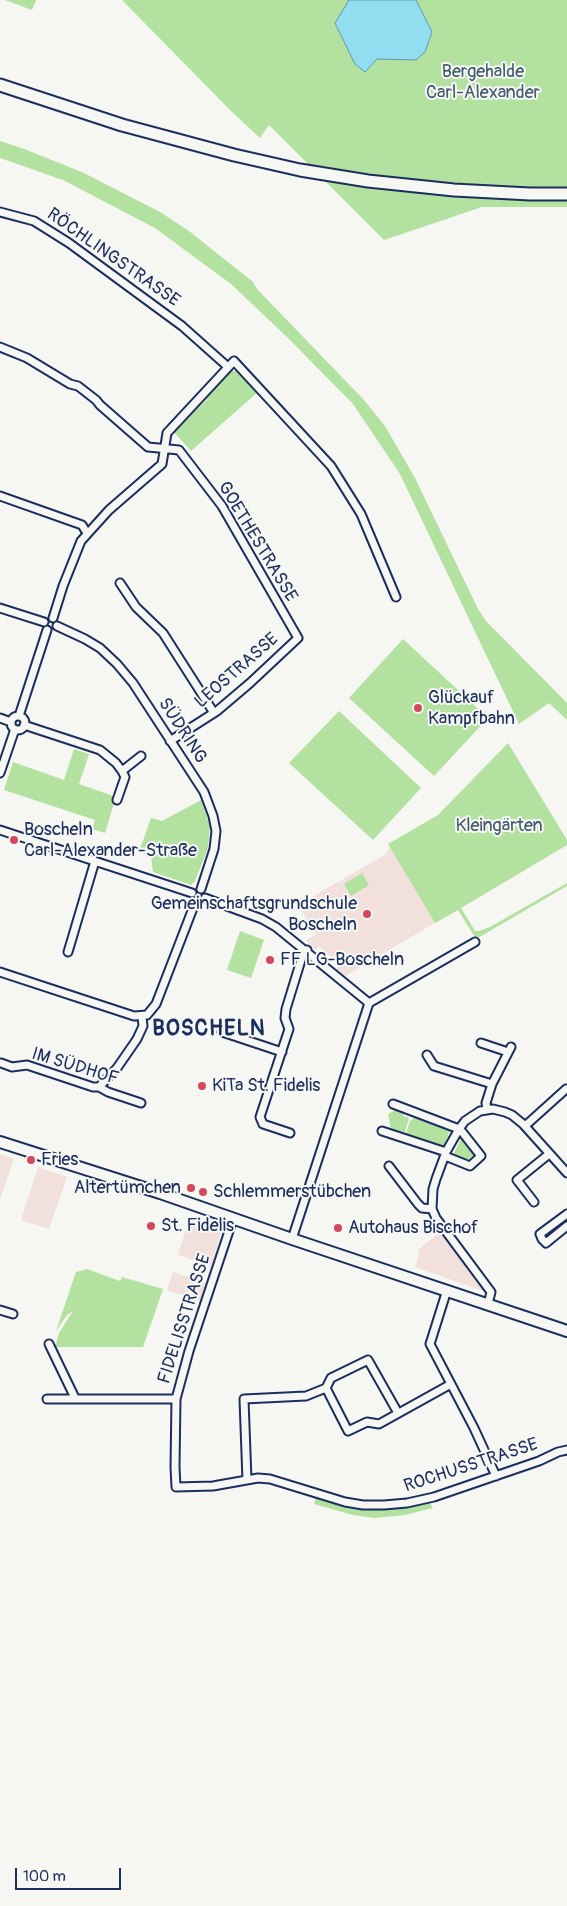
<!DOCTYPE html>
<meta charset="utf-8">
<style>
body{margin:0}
#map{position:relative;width:567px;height:1906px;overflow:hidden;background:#f6f6f2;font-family:Pangolin,sans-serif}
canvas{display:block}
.scale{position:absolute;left:15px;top:1868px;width:106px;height:22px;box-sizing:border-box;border:2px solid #1b2f5e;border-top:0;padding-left:6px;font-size:15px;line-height:18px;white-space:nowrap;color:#1b2f5e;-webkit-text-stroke:4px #f6f6f2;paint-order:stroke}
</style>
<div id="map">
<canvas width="567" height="1906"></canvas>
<div class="scale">100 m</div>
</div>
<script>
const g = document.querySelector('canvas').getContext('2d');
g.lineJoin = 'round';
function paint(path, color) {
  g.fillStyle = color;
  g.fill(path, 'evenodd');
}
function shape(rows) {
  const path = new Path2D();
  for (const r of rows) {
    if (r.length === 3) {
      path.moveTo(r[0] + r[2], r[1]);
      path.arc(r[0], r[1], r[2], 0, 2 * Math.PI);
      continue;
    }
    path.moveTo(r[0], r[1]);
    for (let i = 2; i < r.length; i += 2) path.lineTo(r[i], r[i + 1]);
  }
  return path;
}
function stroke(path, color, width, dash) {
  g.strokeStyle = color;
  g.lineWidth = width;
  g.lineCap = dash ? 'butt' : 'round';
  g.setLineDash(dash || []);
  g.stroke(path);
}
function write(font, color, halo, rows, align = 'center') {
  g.font = font + ' Pangolin,sans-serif';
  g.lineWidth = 4;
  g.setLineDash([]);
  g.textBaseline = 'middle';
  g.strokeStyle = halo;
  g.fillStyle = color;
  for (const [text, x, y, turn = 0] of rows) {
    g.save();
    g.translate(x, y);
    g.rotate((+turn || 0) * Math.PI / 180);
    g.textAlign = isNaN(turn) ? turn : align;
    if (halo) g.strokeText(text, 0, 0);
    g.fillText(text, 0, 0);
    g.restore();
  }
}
paint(shape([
 [390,847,435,923,345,976,336,969,340,965,319,946,315,950,306,940,316,934,298,905,385,855],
 [0,1154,14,1159,0,1199],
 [38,1167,67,1177,49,1229,21,1220],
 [190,1217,223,1227,211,1266,178,1255],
 [440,1232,484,1288,483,1291,415,1267,420,1251,418,1250],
 [173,1272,206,1283,200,1301,167,1290]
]), '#f1e0dc');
paint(shape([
 [5,0,36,0,32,10],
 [122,0,567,0,567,207,482,207,384,240,269,125,260,138,231,111],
 [0,141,27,150,84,173,160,212,189,231,253,282,257,289,364,400,385,426,415,478,478,609,486,621,567,703,567,720,549,703,519,724,400,474,353,404,288,338,231,284,155,228,63,180,0,158],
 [232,371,237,371,259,391,191,451,173,431,199,403,201,405,207,399,205,397,226,374],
 [403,639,488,718,434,776,349,698],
 [339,711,421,788,373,840,289,763],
 [508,743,567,840,567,845,461,908,475,931,479,931,490,927,567,883,567,886,476,939,458,910,435,923,388,844,438,815],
 [74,749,89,754,79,784,116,797,105,833,92,829,95,820,4,790,13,762,64,780],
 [201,800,210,826,208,848,195,881,191,885,153,872,151,856,139,852,151,818,162,821],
 [362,873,369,885,351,896,344,884],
 [240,931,264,940,251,978,227,970],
 [399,1108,405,1110,403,1116,409,1118,404,1135,391,1130,388,1114],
 [415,1117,451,1128,443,1148,407,1136,406,1134,410,1121],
 [458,1134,462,1135,461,1137,472,1151,475,1152,475,1154,465,1161,452,1157,461,1139,457,1136],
 [87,1269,120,1281,122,1277,163,1289,143,1347,55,1347,59,1333,73,1311,67,1315,56,1331,76,1272],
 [316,1497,351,1507,398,1508,429,1502,433,1508,405,1515,374,1518,353,1515,314,1504]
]), '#b3e19f');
const water = shape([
 [348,0,416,0,432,32,425,52,416,60,377,59,365,72,355,64,335,23,348,2,348,0]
]);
paint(water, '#91def0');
stroke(water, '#6298b6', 1);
const street = shape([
 [0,212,34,221,69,243,182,326,228,367],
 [0,347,27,358,70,384,78,386,96,400,100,405,148,447,179,450,222,506,298,638,250,683,217,711,170,741],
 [0,496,82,525,87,533],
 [120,583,136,607,163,633,214,713],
 [0,608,44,622],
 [53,618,63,586,81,541,109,510,162,464,167,433,234,361,331,466,361,514,396,597],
 [57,626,85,639,100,648,117,664,133,683,204,792,213,816,216,831,214,849,201,889],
 [19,716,47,630],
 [18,723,7],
 [0,718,11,722],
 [24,725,100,750,116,763,122,771,141,756],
 [0,773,15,729],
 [117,800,125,777,122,771],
 [0,830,192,893],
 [205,898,262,919,276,927,369,1003],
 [68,952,95,861],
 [0,972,134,1016,147,1015,156,1004,195,903],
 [222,1032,282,1052],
 [481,1043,508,1052],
 [427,1055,434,1066,492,1084],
 [1,1063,12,1067,27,1065,93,1087,99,1087,108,1092,141,1103],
 [99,1087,117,1068,137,1039,143,1026,142,1017],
 [393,1104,459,1129],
 [487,1109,486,1103,492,1084,511,1047],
 [525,1126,566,1089],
 [382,1131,446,1152],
 [290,1133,263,1124,260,1117,289,1029,285,1018,286,1009,302,957,307,950],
 [445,1156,470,1166,481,1156,459,1128],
 [389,1166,418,1204,422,1208,432,1209],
 [534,1202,517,1180,549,1154],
 [567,1214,540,1234,542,1239,546,1243,567,1226],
 [233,1219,189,1351,176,1399,175,1467,176,1487,213,1486,258,1478,270,1479,345,1502,363,1505,384,1505,407,1503,434,1497,539,1461,558,1452,567,1450],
 [292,1239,369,1003,475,942],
 [447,1290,430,1344,474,1428,496,1476],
 [488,1304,491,1292,436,1218,432,1209,433,1189,436,1179,446,1152,459,1129,465,1121,480,1111,493,1109,505,1112,512,1115,523,1124,567,1173],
 [0,1310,13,1314],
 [49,1344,75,1398],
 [326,1388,348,1431,367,1422,379,1424,451,1384],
 [47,1399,176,1399],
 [247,1480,244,1399,306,1396,326,1388,331,1378,368,1360,398,1413]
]);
const secondary = shape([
 [0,1142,160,1193,292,1239,567,1331]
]);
const primary = shape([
 [0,85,122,125,234,155,300,170,368,181,454,190,530,194,567,194]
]);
stroke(street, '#1b2f5e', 11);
stroke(secondary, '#1b2f5e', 14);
stroke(primary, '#1b2f5e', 15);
stroke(street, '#f6f6f2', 7);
stroke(secondary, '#f6f6f2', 10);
stroke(primary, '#f6f6f2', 11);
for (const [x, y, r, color] of [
 [418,708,5,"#d1495b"],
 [14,840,5,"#d1495b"],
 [367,914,5,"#d1495b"],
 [270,960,5,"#d1495b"],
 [202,1086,5,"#d1495b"],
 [31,1160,5,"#d1495b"],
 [191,1188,5,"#d1495b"],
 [203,1192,5,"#d1495b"],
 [151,1226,5,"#d1495b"],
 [338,1228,5,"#d1495b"]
]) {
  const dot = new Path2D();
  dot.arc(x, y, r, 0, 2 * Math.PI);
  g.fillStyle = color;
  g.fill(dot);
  stroke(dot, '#f6f6f2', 2);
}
write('18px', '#415c6e', '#f6f6f2', [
 ["Bergehalde",483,72],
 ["Carl-Alexander",483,93],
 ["Kleingärten",499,826]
]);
write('18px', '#1b2f5e', '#f6f6f2', [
 ["RÖCHLINGSTRASSE",113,258,35],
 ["GOETHESTRASSE",257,542,59],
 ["LEOSTRASSE",237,671,-41],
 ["SÜDRING",182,731,57],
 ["IM SÜDHOF",75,1067,17],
 ["FIDELISSTRASSE",185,1319,-72],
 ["ROCHUSSTRASSE",471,1466,-18]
]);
write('18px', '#1b2f5e', '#f6f6f2', [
 ["Glückauf",428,698],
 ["Kampfbahn",428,719],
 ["Boscheln",24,830],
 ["Carl-Alexander-Straße",24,851],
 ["Gemeinschaftsgrundschule",357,904,"right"],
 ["Boscheln",357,925,"right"],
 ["FF LG-Boscheln",280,960],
 ["KiTa St. Fidelis",212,1086],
 ["Fries",41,1160],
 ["Altertümchen",181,1188,"right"],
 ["Schlemmerstübchen",213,1192],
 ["St. Fidelis",161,1226],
 ["Autohaus Bischof",348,1228]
], 'left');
g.letterSpacing = '1px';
write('bold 22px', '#1b2f5e', '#f6f6f2', [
 ["BOSCHELN",209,1029]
]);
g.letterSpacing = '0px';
</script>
